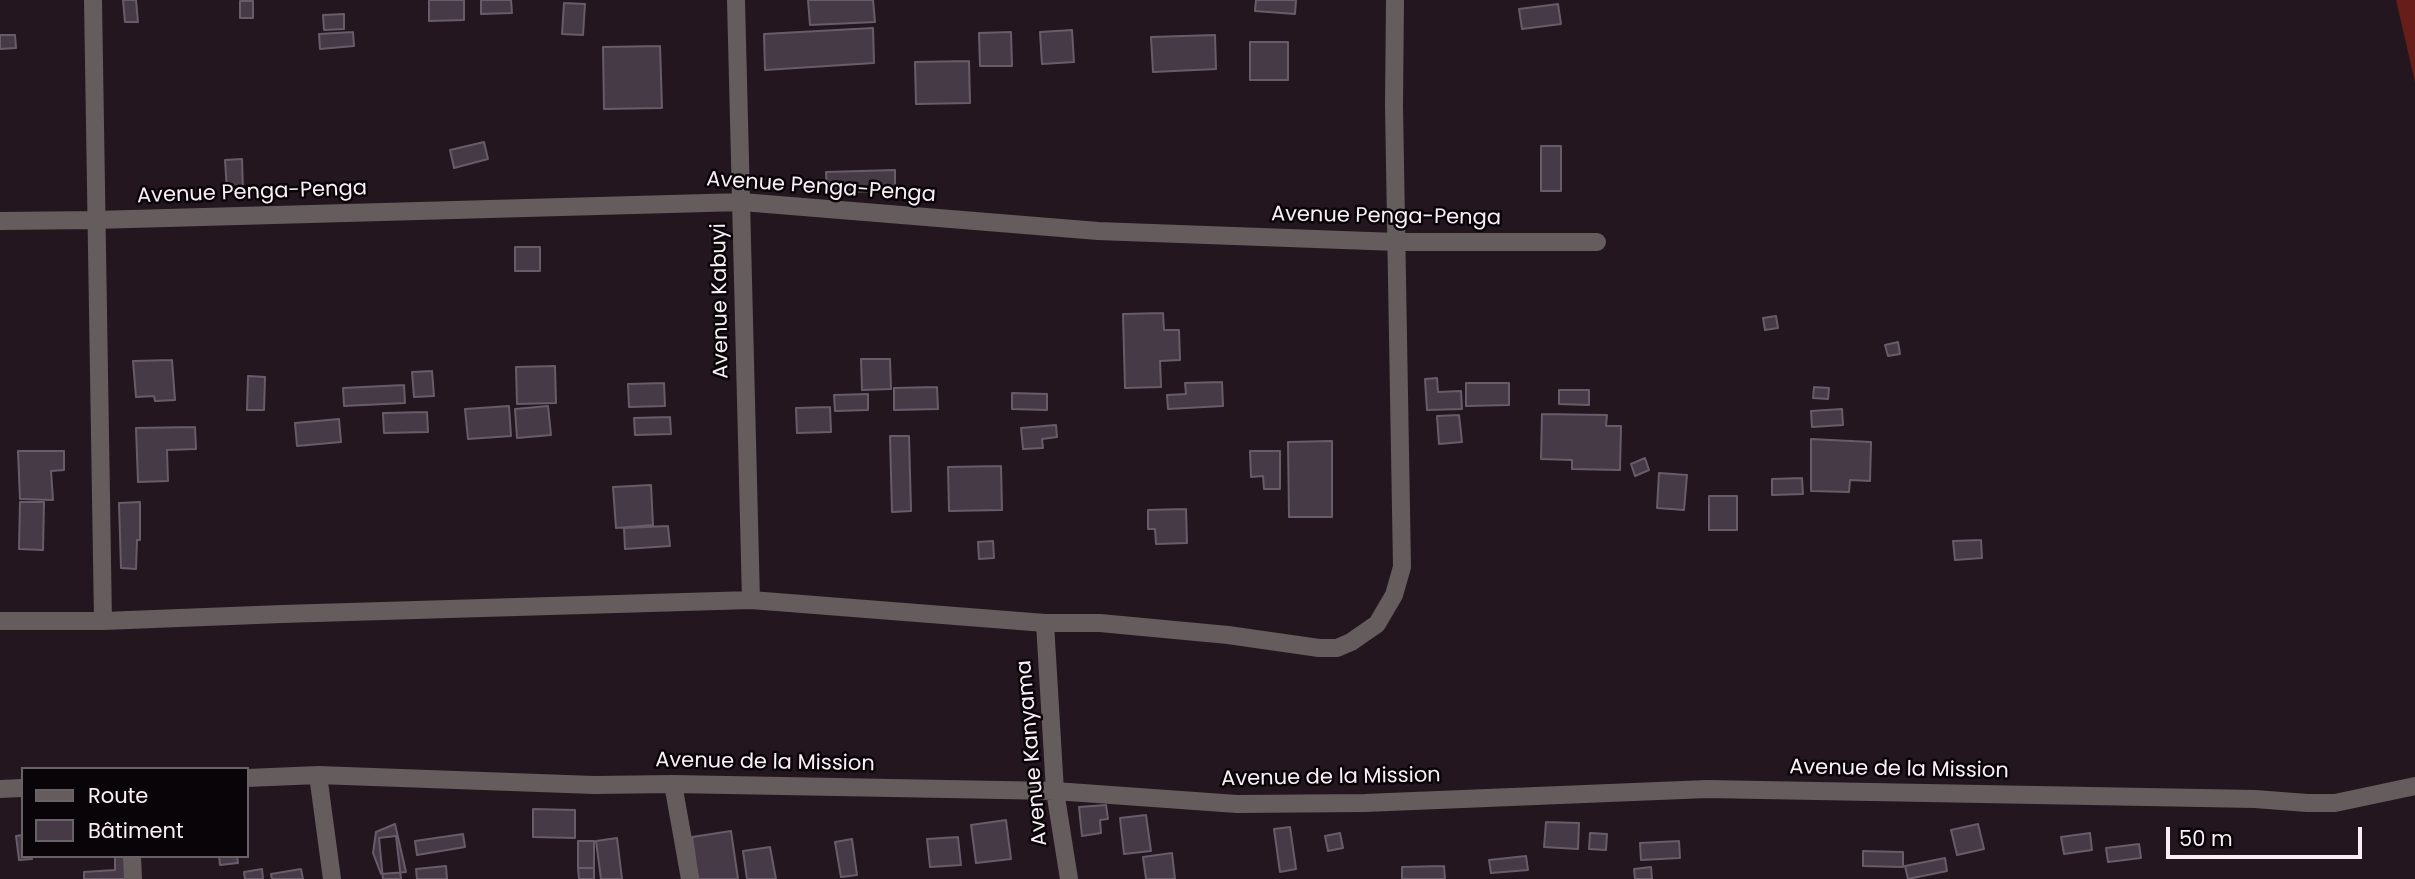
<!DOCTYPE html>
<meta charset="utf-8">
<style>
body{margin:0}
#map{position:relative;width:2415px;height:879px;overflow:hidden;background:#24161e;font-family:Poppins,sans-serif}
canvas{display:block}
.legend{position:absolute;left:21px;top:767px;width:228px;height:91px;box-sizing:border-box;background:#090407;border:2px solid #696266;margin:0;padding:9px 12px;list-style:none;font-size:21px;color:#f9eff4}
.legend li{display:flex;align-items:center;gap:14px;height:35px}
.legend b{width:35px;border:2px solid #696266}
.scale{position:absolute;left:2166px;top:827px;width:196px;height:32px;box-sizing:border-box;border:4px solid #f9eff4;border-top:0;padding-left:9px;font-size:21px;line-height:24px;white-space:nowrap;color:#f9eff4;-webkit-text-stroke:5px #090407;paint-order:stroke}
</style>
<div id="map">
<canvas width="2415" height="879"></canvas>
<ul class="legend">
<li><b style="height:9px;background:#655c5d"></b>Route</li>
<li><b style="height:19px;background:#463a47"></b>Bâtiment</li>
</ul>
<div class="scale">50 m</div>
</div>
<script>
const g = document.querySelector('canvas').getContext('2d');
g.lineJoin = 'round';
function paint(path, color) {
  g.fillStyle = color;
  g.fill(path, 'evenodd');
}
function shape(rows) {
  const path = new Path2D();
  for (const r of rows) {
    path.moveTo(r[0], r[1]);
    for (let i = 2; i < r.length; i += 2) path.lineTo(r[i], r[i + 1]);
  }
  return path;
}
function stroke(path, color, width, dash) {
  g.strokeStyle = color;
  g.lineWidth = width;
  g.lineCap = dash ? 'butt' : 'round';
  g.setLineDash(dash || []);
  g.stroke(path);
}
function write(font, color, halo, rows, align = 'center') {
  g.font = font + ' Poppins,sans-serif';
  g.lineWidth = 5;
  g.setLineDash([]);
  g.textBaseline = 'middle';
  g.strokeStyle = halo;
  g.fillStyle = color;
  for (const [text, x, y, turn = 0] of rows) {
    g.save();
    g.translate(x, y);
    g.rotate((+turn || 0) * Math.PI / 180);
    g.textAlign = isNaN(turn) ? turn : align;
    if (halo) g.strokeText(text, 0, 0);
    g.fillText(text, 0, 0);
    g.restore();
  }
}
paint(shape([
 [2396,0,2415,0,2415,82]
]), '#671e1b');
const building = shape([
 [123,0,136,0,138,22,125,22,123,0],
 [429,0,464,0,464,20,429,21,429,0],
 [481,0,511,0,512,13,481,14,481,0],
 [808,0,873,0,875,22,810,25,808,0],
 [1256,0,1296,0,1295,14,1255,11,1256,0],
 [240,1,253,1,253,18,240,18,240,1],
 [564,3,585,4,583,35,562,34,564,3],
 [1558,4,1561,24,1522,29,1519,9,1558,4],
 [344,14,344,29,324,30,323,15,344,14],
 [873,28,874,63,765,70,764,34,873,28],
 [1072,30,1074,62,1042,64,1040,32,1072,30],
 [353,32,354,46,320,49,319,34,353,32],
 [1011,32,1012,66,980,66,979,33,1011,32],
 [0,35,15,35,16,48,0,49,0,35],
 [1215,35,1216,69,1153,72,1151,37,1215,35],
 [1250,42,1288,42,1288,80,1250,80,1250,42],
 [660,46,662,108,604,109,603,47,660,46],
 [969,61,970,103,916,104,915,62,969,61],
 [484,142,488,159,454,168,450,150,484,142],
 [1541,146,1561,146,1561,191,1541,191,1541,146],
 [242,159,243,192,227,192,225,160,242,159],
 [895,170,895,191,827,192,826,172,895,170],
 [515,247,540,247,540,271,515,271,515,247],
 [1163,313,1164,330,1179,330,1180,360,1160,361,1161,387,1125,388,1123,314,1163,313],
 [1776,316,1778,328,1765,330,1763,318,1776,316],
 [1898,342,1900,354,1888,356,1885,345,1898,342],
 [861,359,890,359,891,389,862,390,861,359],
 [172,360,175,400,155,401,154,396,136,397,133,361,172,360],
 [555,366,556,403,517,404,516,367,555,366],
 [432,371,434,396,414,397,412,372,432,371],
 [248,376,265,377,264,410,247,410,248,376],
 [1437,378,1438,392,1461,391,1462,409,1427,410,1425,379,1437,378],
 [1222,382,1223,406,1168,409,1167,395,1186,394,1185,383,1222,382],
 [664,383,665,406,629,407,628,384,664,383],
 [1466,383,1509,383,1509,405,1466,406,1466,383],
 [404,385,405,403,344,406,343,388,404,385],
 [937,387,938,409,894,410,894,388,937,387],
 [1814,387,1829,388,1828,399,1813,398,1814,387],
 [1559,390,1589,390,1589,405,1559,404,1559,390],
 [1012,393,1047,394,1047,410,1012,409,1012,393],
 [868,394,868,410,835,411,834,395,868,394],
 [509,406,511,436,468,439,465,409,509,406],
 [548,406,551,435,517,438,515,409,548,406],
 [830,407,831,432,797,433,796,408,830,407],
 [1842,409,1843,425,1812,427,1811,411,1842,409],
 [427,412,428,432,384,433,383,413,427,412],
 [1542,414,1607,415,1606,426,1621,426,1620,470,1572,469,1572,460,1541,459,1542,414],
 [1459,415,1462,442,1439,444,1437,416,1459,415],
 [670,417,671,434,635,435,634,418,670,417],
 [339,419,341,442,297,446,295,423,339,419],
 [1056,425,1057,437,1042,439,1043,448,1023,449,1021,428,1056,425],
 [195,427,196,449,167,450,168,481,138,482,136,428,195,427],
 [890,436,909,436,911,511,892,512,890,436],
 [1811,439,1871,442,1870,481,1850,480,1849,492,1811,491,1811,439],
 [1332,441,1332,517,1289,517,1288,442,1332,441],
 [18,451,64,451,64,470,51,471,53,500,20,499,18,451],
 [1250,451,1280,451,1280,489,1264,489,1263,476,1251,477,1250,451],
 [1645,458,1649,470,1635,476,1631,464,1645,458],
 [1001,466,1002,510,949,511,948,467,1001,466],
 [1659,473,1687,475,1684,510,1657,508,1659,473],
 [1802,478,1803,494,1772,495,1772,479,1802,478],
 [651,485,653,525,616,528,613,487,651,485],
 [1709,496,1737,496,1737,530,1709,530,1709,496],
 [20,502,44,502,43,550,19,549,20,502],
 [140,502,140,540,137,540,136,569,121,568,119,503,140,502],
 [1186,509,1187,543,1156,544,1155,529,1148,529,1148,510,1186,509],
 [668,526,670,546,625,549,624,528,668,526],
 [1981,540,1982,558,1955,560,1953,541,1981,540],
 [993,541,994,558,979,559,978,542,993,541],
 [1106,805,1108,819,1100,820,1101,833,1082,836,1079,807,1106,805],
 [533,809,575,810,575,838,533,837,533,809],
 [1146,815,1151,851,1124,854,1120,818,1146,815],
 [1006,820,1011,859,976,863,971,825,1006,820],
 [1546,822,1579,823,1578,849,1544,847,1546,822],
 [395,824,406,872,381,874,373,853,376,832,395,824],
 [1978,824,1984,849,1957,855,1951,830,1978,824],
 [1290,827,1296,869,1280,872,1274,829,1290,827],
 [731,831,738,879,698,879,692,837,731,831],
 [1340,833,1343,848,1328,851,1325,836,1340,833],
 [1590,833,1607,834,1606,850,1589,849,1590,833],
 [2090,833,2092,850,2064,854,2061,837,2090,833],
 [463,834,465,847,417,855,415,841,463,834],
 [23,835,23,856,31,856,32,859,19,860,16,836,23,835],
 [396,836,401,879,383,879,379,838,396,836],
 [958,837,961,865,930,867,927,839,958,837],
 [617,838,622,879,601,879,596,841,617,838],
 [852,839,857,875,841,877,835,842,852,839],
 [578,841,594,841,594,868,578,868,578,841],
 [1679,841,1680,858,1641,860,1640,843,1679,841],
 [2139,844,2141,858,2108,862,2106,848,2139,844],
 [770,847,776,879,747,879,743,851,770,847],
 [1863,851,1903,852,1903,867,1863,866,1863,851],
 [1172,853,1175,879,1146,879,1143,857,1172,853],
 [115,856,127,856,128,879,84,879,84,872,115,870,115,856],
 [219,856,237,856,238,863,220,865,219,856],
 [1526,856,1528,870,1491,873,1489,860,1526,856],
 [1945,858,1947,871,1908,879,1905,866,1945,858],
 [446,866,447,879,417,879,416,869,446,866],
 [1444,866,1445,879,1402,879,1402,867,1444,866],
 [1651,867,1652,879,1635,879,1634,869,1651,867],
 [578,868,594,868,594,879,579,879,578,868],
 [262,869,263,879,245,879,244,872,262,869],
 [301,869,303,879,272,879,271,874,301,869]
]);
paint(building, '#463a47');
stroke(building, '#695c6a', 2);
stroke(shape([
 [93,0,103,621],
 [736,0,751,600],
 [0,221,95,220,742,202,1098,231,1397,242,1597,242],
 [0,621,103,621,282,614,751,600,1045,623,1100,623,1228,635,1319,648,1337,648,1351,642,1377,624,1394,595,1402,567,1394,106,1395,0],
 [1045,623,1055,791,1069,879],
 [318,775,332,879],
 [247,778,318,775,594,785,673,784,1055,791,1237,804,1365,803,1707,789,2255,799,2307,803,2335,803,2415,786],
 [673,784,690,879],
 [0,789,23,788],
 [132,856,133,879]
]), '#655c5d', 18);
write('21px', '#f9eff4', '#090407', [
 ["Avenue Penga-Penga",821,188,4],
 ["Avenue Penga-Penga",252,193,-2],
 ["Avenue Penga-Penga",1386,217,1],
 ["Avenue Kabuyi",721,301,-91],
 ["Avenue Kanyama",1033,753,-95],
 ["Avenue de la Mission",765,763,1],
 ["Avenue de la Mission",1899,770,1],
 ["Avenue de la Mission",1331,778,-1]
]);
</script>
